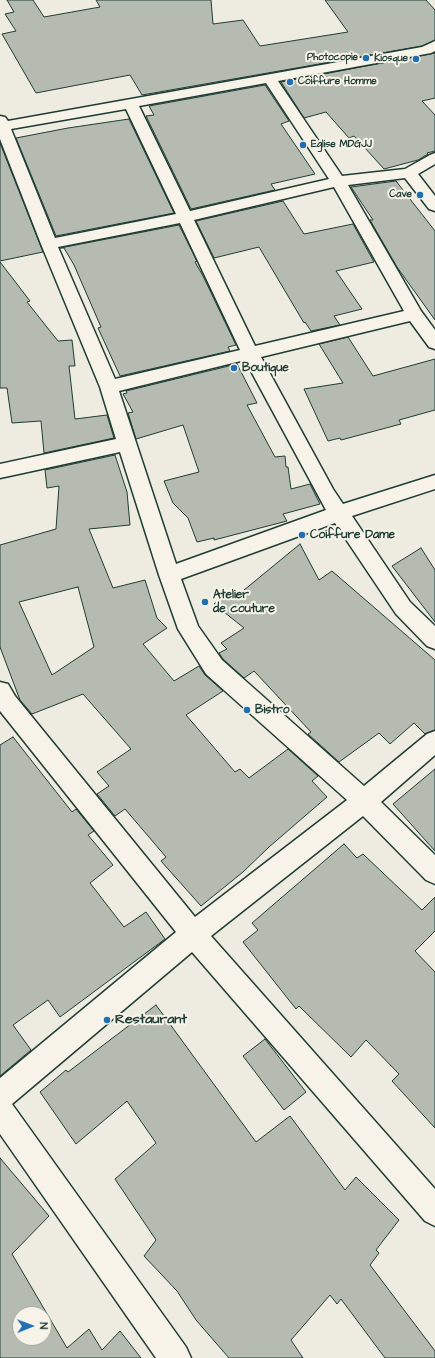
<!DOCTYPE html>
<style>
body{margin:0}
#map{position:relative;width:435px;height:1358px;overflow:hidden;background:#eeece1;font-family:"Architects Daughter",sans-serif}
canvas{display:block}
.north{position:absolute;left:12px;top:1306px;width:40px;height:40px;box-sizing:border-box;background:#f7f3e8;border:1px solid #a1aaa0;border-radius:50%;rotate:89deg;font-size:11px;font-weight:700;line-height:16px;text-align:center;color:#1f3d34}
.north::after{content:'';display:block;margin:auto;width:14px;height:18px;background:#1f6fb2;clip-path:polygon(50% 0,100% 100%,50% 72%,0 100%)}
</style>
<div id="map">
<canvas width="435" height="1358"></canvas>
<div class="north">N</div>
</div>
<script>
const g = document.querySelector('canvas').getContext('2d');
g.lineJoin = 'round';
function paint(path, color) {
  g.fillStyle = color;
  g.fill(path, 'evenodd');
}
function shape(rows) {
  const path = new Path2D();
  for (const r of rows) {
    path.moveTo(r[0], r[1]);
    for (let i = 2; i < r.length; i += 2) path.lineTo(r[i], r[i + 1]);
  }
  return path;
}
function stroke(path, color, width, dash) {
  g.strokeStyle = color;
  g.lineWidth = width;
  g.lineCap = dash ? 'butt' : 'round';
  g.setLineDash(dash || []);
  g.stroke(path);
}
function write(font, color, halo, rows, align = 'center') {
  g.font = font + ' "Architects Daughter",sans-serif';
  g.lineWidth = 4;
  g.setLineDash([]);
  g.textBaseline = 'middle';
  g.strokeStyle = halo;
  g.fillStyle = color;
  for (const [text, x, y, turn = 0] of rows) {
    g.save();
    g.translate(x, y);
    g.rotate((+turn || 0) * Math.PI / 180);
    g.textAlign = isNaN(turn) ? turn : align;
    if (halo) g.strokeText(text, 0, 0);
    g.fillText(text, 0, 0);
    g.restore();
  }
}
const building = shape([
 [7,0,33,0,44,17,100,7,96,0,211,0,213,24,243,20,260,46,348,32,325,0,426,0,435,10,435,40,422,46,142,95,130,75,36,93,2,34,16,31,5,14,14,12,7,0],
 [435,53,435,98,422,101,435,115,435,151,427,153,428,154,418,160,384,169,354,136,349,138,326,112,304,118,281,82,435,53],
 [265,85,289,121,281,124,315,174,271,184,275,190,191,209,146,116,154,115,149,106,265,85],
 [129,119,174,213,56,236,16,138,68,128,129,119],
 [0,143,43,252,0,261,0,143],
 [396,181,435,231,435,320,397,267,370,220,373,220,351,187,396,181],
 [283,201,304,234,353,224,374,262,336,271,362,309,334,316,340,325,311,331,305,322,304,323,259,247,214,258,196,221,283,201],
 [179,225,197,261,195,262,203,276,236,345,228,347,230,351,120,376,98,328,101,327,74,265,64,248,60,248,179,225],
 [0,262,30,301,27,302,58,341,72,340,75,366,69,366,75,419,107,415,114,438,44,453,41,421,12,423,7,388,0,388,0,262],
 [348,337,373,376,435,359,435,410,399,420,401,424,341,440,340,438,328,441,304,389,343,383,319,344,348,337],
 [237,364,257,403,247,405,275,457,285,456,286,467,288,467,291,489,310,484,320,504,283,514,287,521,214,540,214,538,197,542,188,518,173,503,164,481,199,472,183,425,136,439,128,413,133,412,123,394,127,393,126,391,237,364],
 [115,455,127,492,130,525,89,529,113,588,145,580,157,618,167,628,143,644,174,681,199,666,205,675,223,691,186,715,235,772,240,769,249,778,288,749,318,776,312,781,327,797,269,847,243,872,201,906,161,861,166,857,125,809,115,816,97,794,109,786,97,772,131,749,83,694,32,714,20,700,0,647,0,545,56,529,59,486,47,488,45,470,115,455],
 [78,587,94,647,52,675,19,602,78,587],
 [300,544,319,580,332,571,435,660,435,730,425,734,414,723,390,744,379,733,339,762,308,734,311,732,254,671,244,678,223,659,219,653,227,649,221,643,244,628,214,604,232,590,238,595,300,544],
 [421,548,435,570,435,622,392,566,421,548],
 [13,737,72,812,76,809,94,831,88,835,113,865,90,883,124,927,146,912,165,939,60,1017,48,1000,13,1025,31,1050,0,1076,0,745,13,737],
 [435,769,435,851,393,804,435,769],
 [344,844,357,858,363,854,422,910,435,897,435,931,415,951,435,972,435,1128,392,1081,399,1074,366,1040,351,1057,299,1006,296,1009,243,942,258,930,252,923,344,844],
 [156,1005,256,1142,290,1116,345,1190,356,1177,399,1220,376,1250,379,1253,370,1265,435,1351,435,1358,385,1358,341,1299,337,1304,330,1295,291,1340,303,1358,229,1358,196,1320,177,1291,144,1256,156,1240,115,1179,156,1143,127,1101,76,1144,40,1092,66,1070,68,1072,156,1005],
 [265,1039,306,1092,284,1110,243,1056,265,1039],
 [0,1158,49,1216,12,1254,67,1348,89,1329,102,1350,120,1331,141,1358,0,1358,0,1158],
 [20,1314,44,1314,44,1338,20,1338,20,1314]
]);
paint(building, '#b5bbb0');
stroke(building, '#1f3d34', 1);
const street = shape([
 [435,41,435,51,431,53,278,81,342,176,405,169,430,155,435,153,435,164,418,174,435,196,435,211,429,209,405,178,348,185,421,311,435,330,435,349,429,347,410,321,261,357,333,489,343,504,435,475,435,489,352,516,410,602,435,626,435,649,427,646,396,614,335,523,181,579,198,626,222,660,364,786,427,734,435,731,435,755,381,802,435,855,435,884,426,880,363,816,211,936,435,1189,435,1226,425,1221,192,952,12,1104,186,1347,191,1358,156,1358,0,1134,0,1078,176,932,0,711,0,682,8,684,15,696,195,917,347,800,206,674,178,629,159,575,120,452,0,478,0,464,116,439,100,387,41,244,0,139,0,116,5,117,8,121,422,47,435,41],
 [266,83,329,179,190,211,139,106,266,83],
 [126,109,176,214,55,238,11,129,126,109],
 [334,187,404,311,255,346,194,220,334,187],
 [180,223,240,350,115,379,58,247,180,223],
 [245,360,326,510,176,564,119,391,245,360]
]);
stroke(street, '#1f3d34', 3);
paint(street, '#f7f3e8');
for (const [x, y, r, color] of [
 [366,58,4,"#1f6fb2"],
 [416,59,4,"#1f6fb2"],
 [290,82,4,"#1f6fb2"],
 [303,145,4,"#1f6fb2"],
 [420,195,4,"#1f6fb2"],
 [234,368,4,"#1f6fb2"],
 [302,535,4,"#1f6fb2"],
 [205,602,4,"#1f6fb2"],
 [247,710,4,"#1f6fb2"],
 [107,1020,4,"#1f6fb2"]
]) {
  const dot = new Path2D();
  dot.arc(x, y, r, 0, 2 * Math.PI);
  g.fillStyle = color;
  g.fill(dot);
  stroke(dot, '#f7f3e8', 1.5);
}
write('bold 10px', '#1f3d34', '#f7f3e8', [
 ["Photocopie",358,58],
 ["Kiosque",408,59],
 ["Coiffure Homme",298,82,"left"],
 ["Eglise MDGJJ",311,145,"left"],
 ["Cave",412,195]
], 'right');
write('bold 12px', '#1f3d34', '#f7f3e8', [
 ["Boutique",242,368],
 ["Coiffure Dame",310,535],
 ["Atelier",213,595],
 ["de couture",213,609],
 ["Bistro",255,710]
], 'left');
write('bold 14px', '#1f3d34', '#f7f3e8', [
 ["Restaurant",115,1020]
], 'left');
</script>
